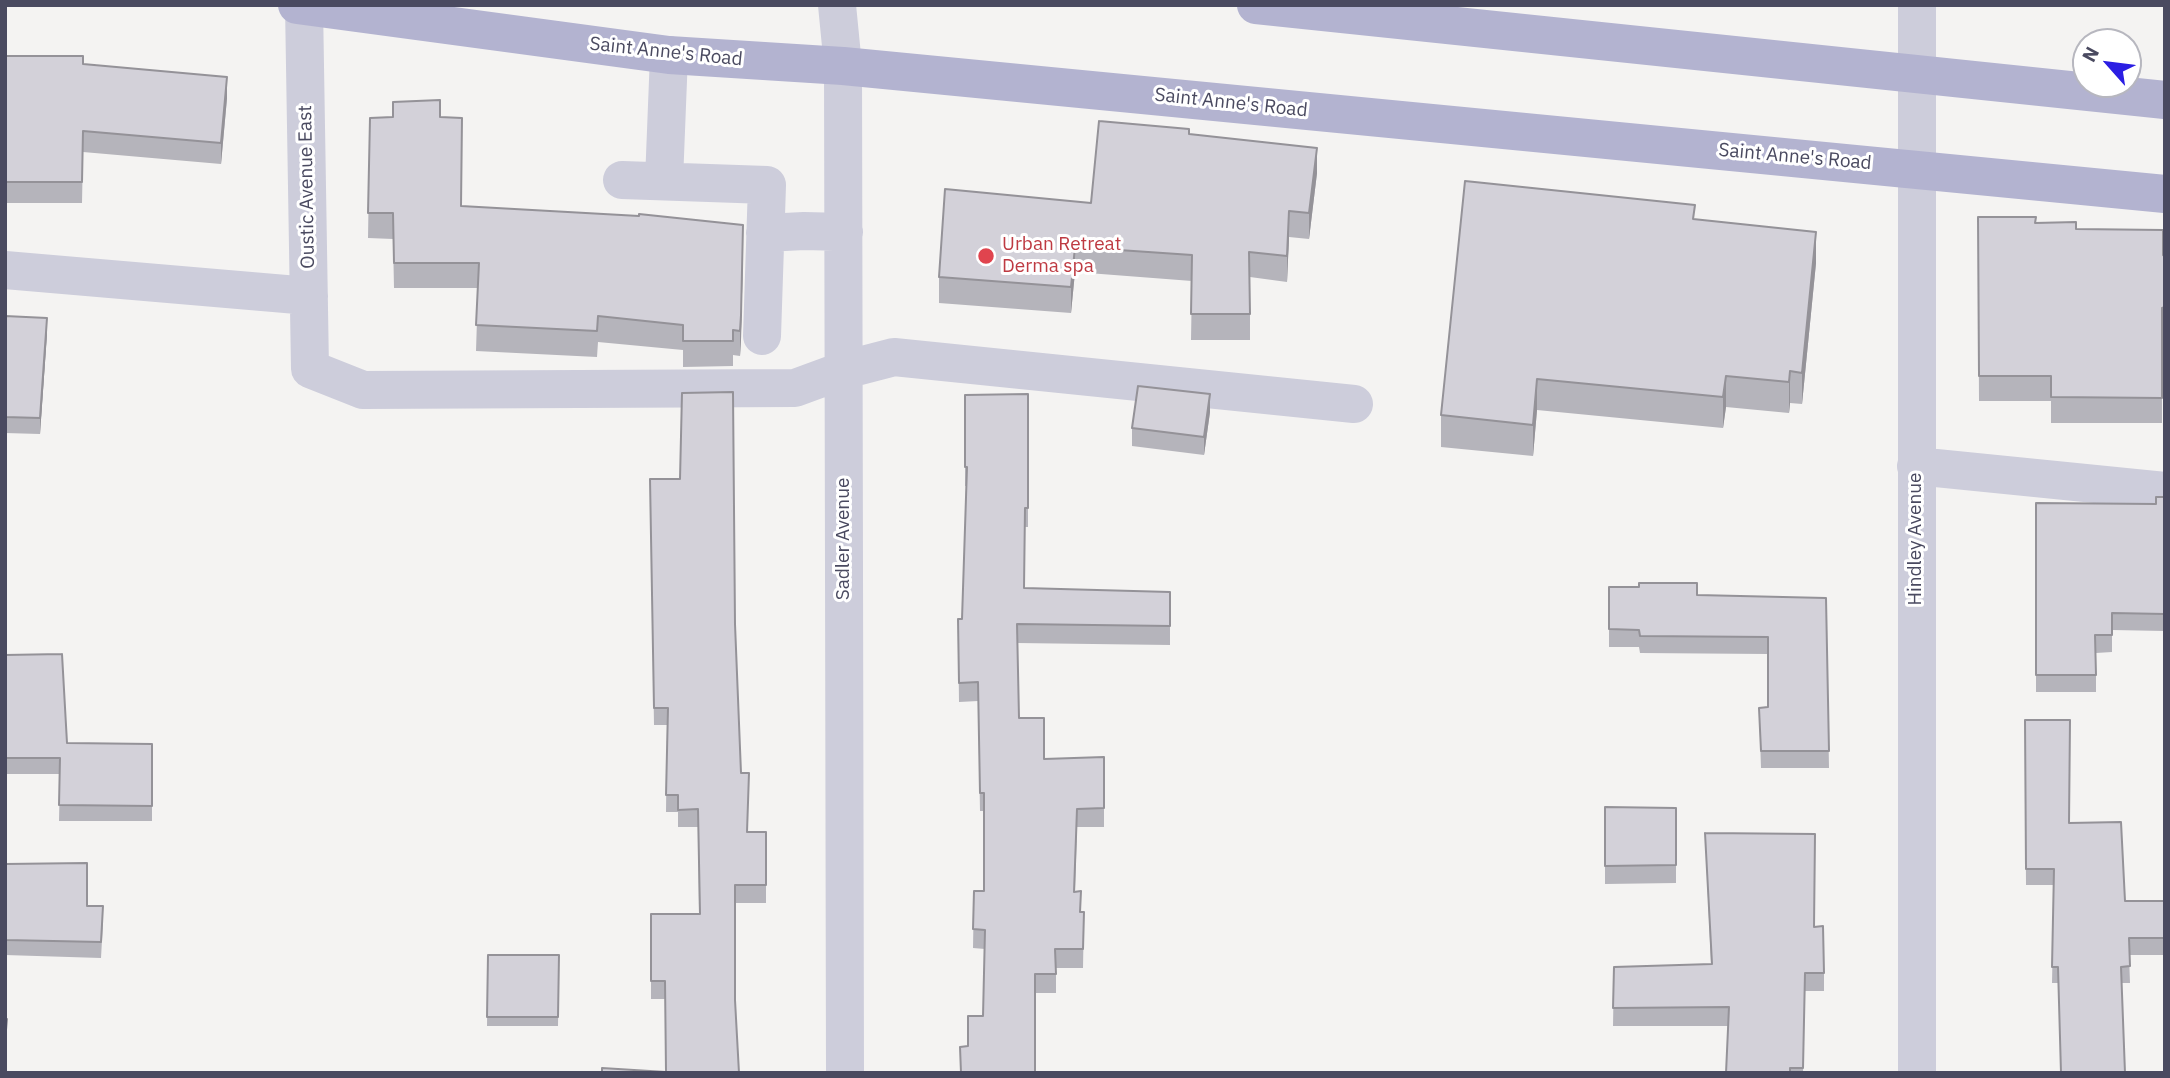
<!DOCTYPE html>
<style>
body{margin:0}
#map{position:relative;width:2170px;height:1078px;overflow:hidden;background:#f4f3f2;font-family:"IBM Plex Sans",sans-serif}
canvas{display:block}
.frame{position:absolute;inset:0;border:7px solid #4a4a60;pointer-events:none}
.north{position:absolute;left:2072px;top:28px;width:70px;height:70px;box-sizing:border-box;background:#fff;border:2px solid #b7b7bf;border-radius:50%;rotate:298deg;font-size:19px;font-weight:700;line-height:28px;text-align:center;color:#4a4a60}
.north::after{content:'';display:block;margin:auto;width:24px;height:32px;background:#2b1ee3;clip-path:polygon(50% 0,100% 100%,50% 72%,0 100%)}
</style>
<div id="map">
<canvas width="2170" height="1078"></canvas>
<div class="frame"></div>
<div class="north">N</div>
</div>
<script>
const g = document.querySelector('canvas').getContext('2d');
g.lineJoin = 'round';
function shape(rows) {
  const path = new Path2D();
  for (const r of rows) {
    path.moveTo(r[0], r[1]);
    for (let i = 2; i < r.length; i += 2) path.lineTo(r[i], r[i + 1]);
  }
  return path;
}
function stroke(path, color, width, dash) {
  g.strokeStyle = color;
  g.lineWidth = width;
  g.lineCap = dash ? 'butt' : 'round';
  g.setLineDash(dash || []);
  g.stroke(path);
}
function paint(path, color) {
  g.fillStyle = color;
  g.fill(path, 'evenodd');
}
function write(font, color, halo, rows, align = 'center') {
  g.font = font + ' "IBM Plex Sans",sans-serif';
  g.lineWidth = 6;
  g.setLineDash([]);
  g.textBaseline = 'middle';
  g.strokeStyle = halo;
  g.fillStyle = color;
  for (const [text, x, y, turn = 0] of rows) {
    g.save();
    g.translate(x, y);
    g.rotate((+turn || 0) * Math.PI / 180);
    g.textAlign = isNaN(turn) ? turn : align;
    if (halo) g.strokeText(text, 0, 0);
    g.fillText(text, 0, 0);
    g.restore();
  }
}
stroke(shape([
 [304,5,310,369,363,390,795,388,844,370,894,357,1354,404],
 [837,5,843,66,845,1073],
 [1917,5,1917,1073],
 [622,180,767,185,762,336],
 [664,181,669,55],
 [765,233,804,231,844,232],
 [5,270,309,296],
 [1916,466,2165,491]
]), '#cdcddb', 38);
stroke(shape([
 [297,5,669,55,843,66,2165,194],
 [1256,5,2165,100]
]), '#b3b3d0', 38);
paint(shape([
 [5,56,83,64,227,98,221,164,83,152,82,203,5,203],
 [393,117,440,117,461,206,743,250,741,340,740,356,733,355,733,366,683,367,683,350,598,342,597,357,476,351,478,288,394,288,393,239,368,238,370,118],
 [1189,134,1317,173,1309,239,1289,237,1287,282,1250,277,1250,340,1191,340,1192,281,1075,272,1071,313,939,303,939,277,1091,203],
 [1978,217,2035,223,2076,229,2163,255,2165,257,2165,333,2162,333,2162,423,2051,423,2051,401,1979,401],
 [1695,219,1816,263,1802,404,1790,403,1789,413,1726,407,1723,428,1537,410,1533,456,1441,447,1441,415],
 [5,316,47,334,40,434,5,433],
 [1028,394,1028,527,1025,527,1024,588,1170,592,1170,645,1017,643,1019,718,1044,759,1104,757,1104,827,1077,827,1075,892,1081,912,1084,912,1083,968,1056,968,1056,993,1035,993,968,1046,983,1016,985,949,973,948,974,891,984,891,984,811,980,811,978,701,959,702,958,619,962,619,966,486,965,486,965,395],
 [1210,412,1204,455,1132,446,1132,428],
 [650,479,735,624,741,773,748,832,766,885,766,903,735,903,666,1072,665,999,651,999,651,914,699,914,698,827,678,827,678,812,666,812,667,725,654,725],
 [2165,497,2165,631,2112,630,2112,652,2096,653,2096,692,2036,692,2036,503,2156,504],
 [1609,587,1697,595,1826,598,1829,768,1761,768,1759,708,1768,707,1768,654,1640,653,1639,647,1609,647],
 [5,655,67,743,152,744,152,821,59,821,60,774,5,774],
 [2025,720,2069,823,2125,901,2165,901,2165,955,2129,955,2130,983,2052,983,2054,885,2026,885],
 [1605,807,1676,808,1676,883,1605,884],
 [1705,833,1814,927,1824,973,1824,991,1805,991,1803,1073,1726,1073,1728,1026,1613,1026,1614,967,1711,964],
 [5,864,87,906,103,922,101,958,5,955],
 [488,955,559,955,558,1026,487,1026]
]), '#b5b4bb');
paint(shape([
 [227,77,227,98,221,164,221,143],
 [1317,148,1317,173,1309,239,1309,213],
 [1289,211,1289,237,1287,282,1287,256],
 [1816,232,1816,263,1802,404,1802,373],
 [1075,247,1075,272,1071,313,1071,287],
 [743,250,741,340,740,356,740,331],
 [47,318,47,334,40,434,40,418],
 [1790,371,1790,403,1789,413,1789,382],
 [1726,376,1726,407,1723,428,1723,397],
 [1537,379,1537,410,1533,456,1533,425],
 [1210,394,1210,412,1204,455,1204,437]
]), '#949298');
const building = shape([
 [5,56,83,56,83,64,227,77,221,143,83,131,82,182,5,182,5,56],
 [440,100,440,117,462,118,461,206,639,216,639,214,743,225,741,315,740,331,733,330,733,341,683,341,683,325,598,316,597,331,476,325,479,263,394,263,393,213,368,213,370,118,393,117,393,102,440,100],
 [1099,121,1189,129,1189,134,1317,148,1309,213,1289,211,1287,256,1249,252,1250,314,1191,314,1192,255,1075,247,1071,287,939,277,945,189,1091,203,1099,121],
 [1465,181,1695,205,1693,219,1816,232,1802,373,1790,371,1789,382,1726,376,1723,397,1537,379,1533,425,1441,415,1465,181],
 [1978,217,2036,217,2035,223,2076,222,2076,229,2163,230,2163,255,2165,257,2165,307,2162,308,2162,398,2051,397,2051,376,1979,376,1978,217],
 [5,316,47,318,40,418,5,417,5,316],
 [1138,386,1210,394,1204,437,1132,428,1138,386],
 [733,392,735,624,741,773,749,773,747,832,766,832,766,885,735,885,735,1000,739,1073,602,1073,602,1068,666,1072,665,981,651,981,651,914,700,914,698,809,678,810,678,795,666,795,668,708,654,708,650,479,680,479,682,393,733,392],
 [1028,394,1028,508,1025,508,1024,588,1170,592,1170,626,1017,624,1019,718,1044,718,1044,759,1104,757,1104,808,1077,809,1074,892,1081,891,1080,912,1084,912,1083,949,1055,949,1056,974,1035,974,1035,1073,961,1073,960,1047,968,1046,968,1016,983,1016,985,930,973,929,974,891,984,891,984,793,980,793,978,682,959,683,958,619,962,619,967,467,965,467,965,395,1028,394],
 [2156,497,2165,497,2165,614,2112,613,2112,635,2095,635,2096,675,2036,675,2036,503,2156,504,2156,497],
 [1639,583,1697,583,1697,595,1826,598,1829,751,1761,751,1759,708,1768,707,1768,637,1640,636,1639,630,1609,629,1609,587,1639,587,1639,583],
 [62,654,67,743,152,744,152,806,59,805,60,758,5,758,5,655,62,654],
 [2025,720,2070,720,2069,823,2121,822,2125,901,2165,901,2165,938,2129,938,2130,966,2121,967,2125,1073,2061,1073,2058,967,2052,967,2054,869,2026,869,2025,720],
 [1605,807,1676,808,1676,865,1605,866,1605,807],
 [1705,833,1815,834,1814,927,1823,926,1824,973,1805,973,1803,1068,1790,1068,1790,1073,1726,1073,1729,1007,1613,1008,1614,967,1712,964,1705,833],
 [87,863,87,906,103,906,101,942,5,940,5,864,87,863],
 [488,955,559,955,558,1017,487,1017,488,955],
 [5,1019,7,1019,5,1041,5,1019]
]);
paint(building, '#d3d1d9');
stroke(building, '#949298', 2);
for (const [x, y, r, color] of [
 [986,256,9,"#e0444e"]
]) {
  const dot = new Path2D();
  dot.arc(x, y, r, 0, 2 * Math.PI);
  g.fillStyle = color;
  g.fill(dot);
  stroke(dot, '#fff', 2.5);
}
write('19px', '#4a4a60', '#fff', [
 ["Saint Anne's Road",666,52,6],
 ["Saint Anne's Road",1231,103,6],
 ["Saint Anne's Road",1795,157,5],
 ["Oustic Avenue East",307,187,-91],
 ["Sadler Avenue",844,539,-90],
 ["Hindley Avenue",1916,539,-90]
]);
write('19px', '#be3a42', '#fff', [
 ["Urban Retreat",1002,245],
 ["Derma spa",1002,267]
], 'left');
</script>
